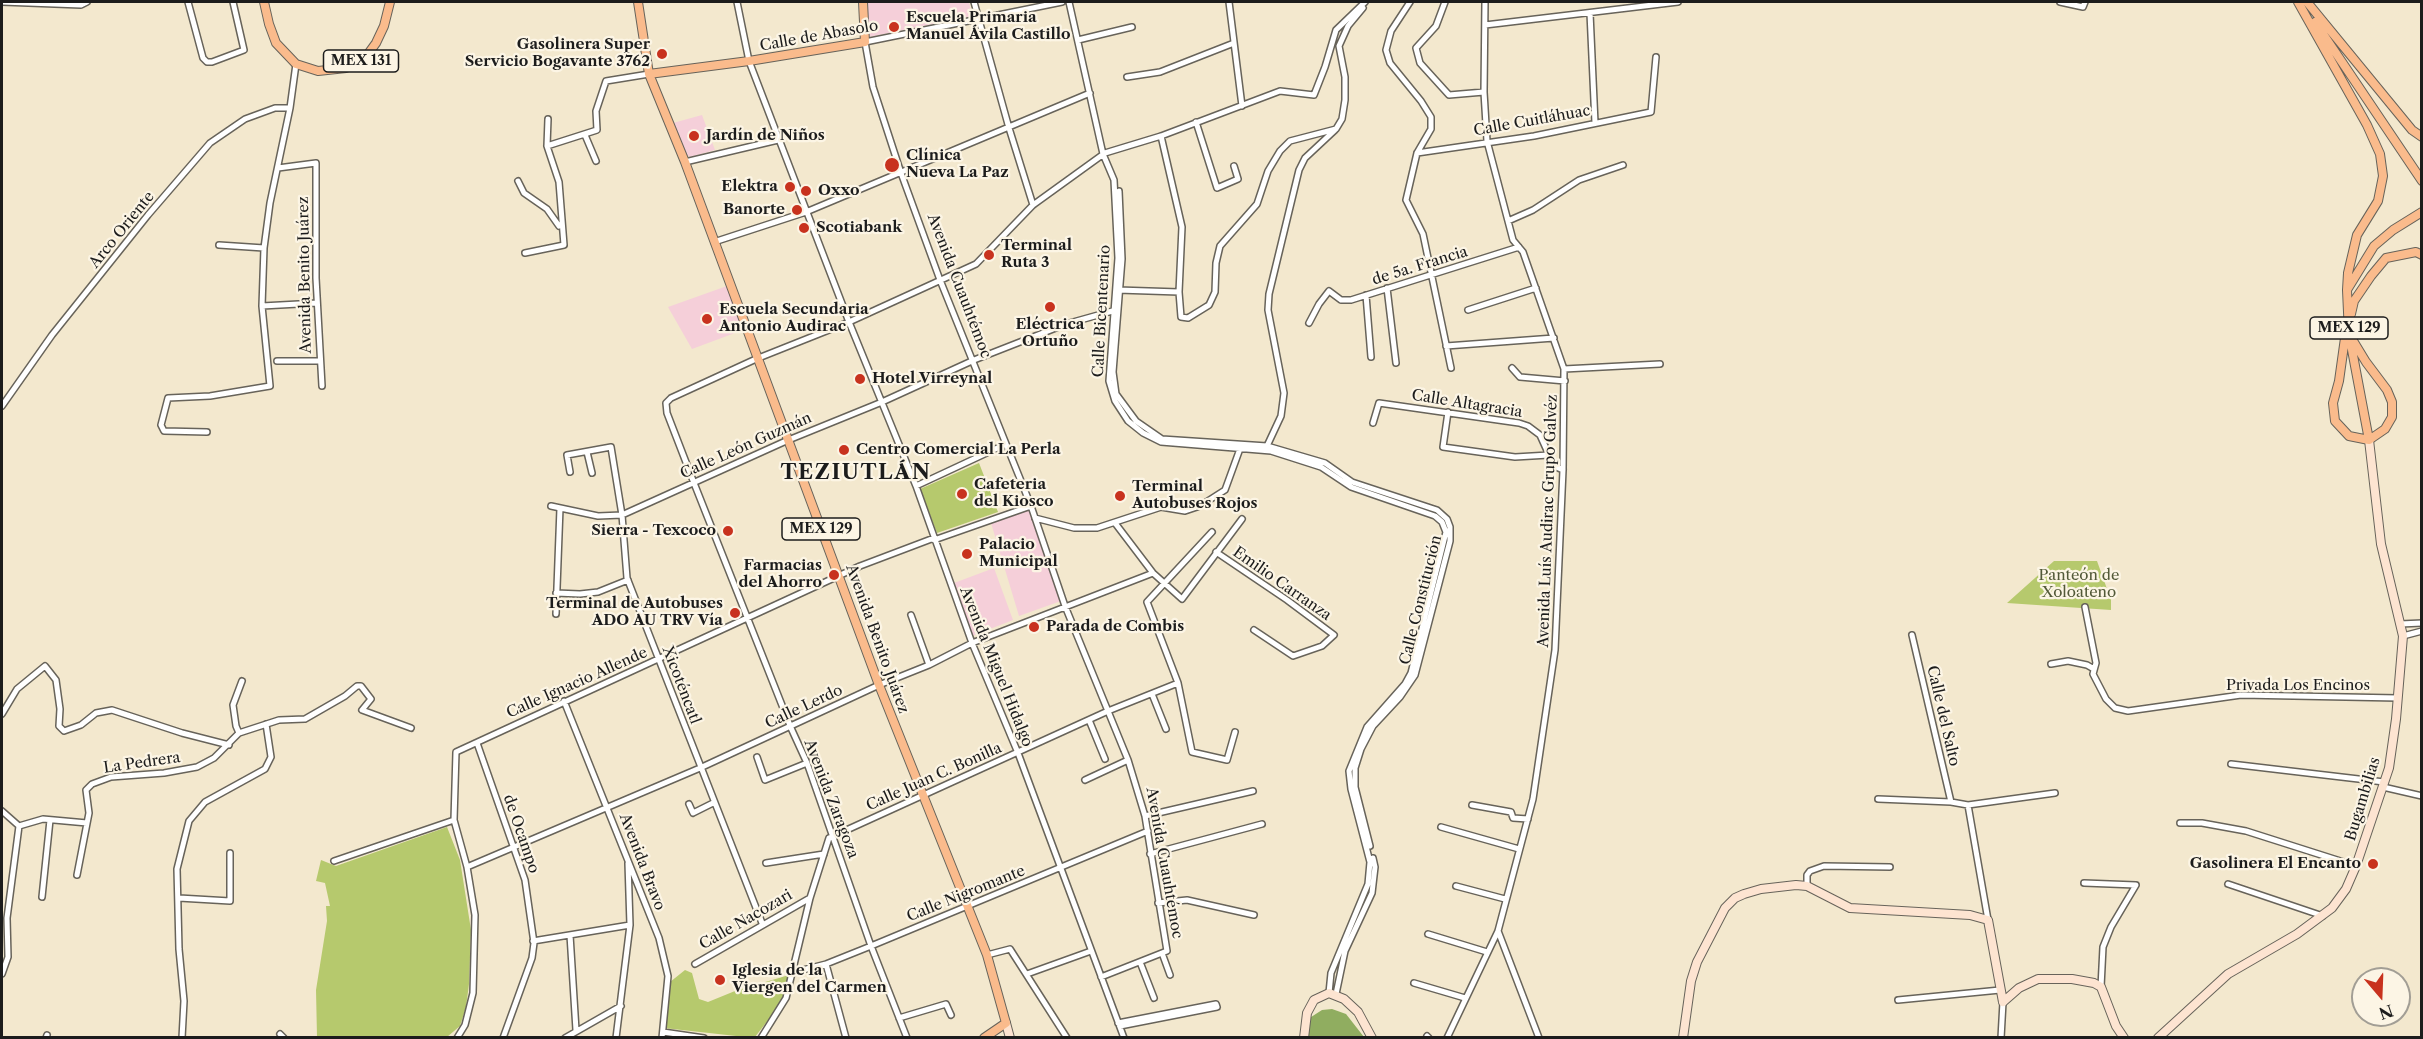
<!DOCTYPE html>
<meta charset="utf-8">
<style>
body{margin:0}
#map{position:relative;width:2423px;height:1039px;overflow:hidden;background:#f3e8ce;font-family:"Libre Caslon Text",serif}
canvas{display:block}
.frame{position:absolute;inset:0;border:3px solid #1c1c1c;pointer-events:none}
.north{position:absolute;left:2351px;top:967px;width:60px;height:60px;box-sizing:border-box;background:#fcf5e5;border:2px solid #a29e95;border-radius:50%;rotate:161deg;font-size:16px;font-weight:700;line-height:24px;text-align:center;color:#1c1c1c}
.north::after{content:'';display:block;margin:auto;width:21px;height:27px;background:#c8321e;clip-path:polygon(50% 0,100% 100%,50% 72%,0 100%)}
</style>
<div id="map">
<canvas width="2423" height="1039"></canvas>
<div class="frame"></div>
<div class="north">N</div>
</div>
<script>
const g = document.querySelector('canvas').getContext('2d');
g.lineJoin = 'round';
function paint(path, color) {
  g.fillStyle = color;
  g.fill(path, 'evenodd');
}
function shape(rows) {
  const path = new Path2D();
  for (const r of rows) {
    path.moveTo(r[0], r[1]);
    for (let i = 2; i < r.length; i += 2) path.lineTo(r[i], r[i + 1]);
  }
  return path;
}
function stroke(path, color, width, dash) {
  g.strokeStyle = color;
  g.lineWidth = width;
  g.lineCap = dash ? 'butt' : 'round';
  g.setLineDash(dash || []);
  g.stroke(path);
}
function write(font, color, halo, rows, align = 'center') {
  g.font = font + ' "Libre Caslon Text",serif';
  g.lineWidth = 4.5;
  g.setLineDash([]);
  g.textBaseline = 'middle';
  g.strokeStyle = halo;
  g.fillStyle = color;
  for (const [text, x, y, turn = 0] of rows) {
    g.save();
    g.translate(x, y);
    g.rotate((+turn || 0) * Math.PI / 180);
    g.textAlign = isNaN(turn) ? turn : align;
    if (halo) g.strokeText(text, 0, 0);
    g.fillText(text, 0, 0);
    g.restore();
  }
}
paint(shape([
 [867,2,969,2,972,16,869,37],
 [702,115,715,150,690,157,685,154,673,123],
 [727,286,743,330,692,349,668,307],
 [1029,510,1061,601,1019,616,991,523],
 [994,568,1013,620,972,636,954,583]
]), '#f5cfd9');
paint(shape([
 [979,463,998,512,937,533,920,489],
 [2054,561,2097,561,2111,600,2111,610,2007,603],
 [447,827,460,860,471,930,469,984,466,1007,460,1026,447,1037,317,1037,316,990,327,921,326,906,330,906,325,883,316,881,321,860,336,866],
 [685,970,692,973,699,999,708,1002,735,991,789,975,784,996,772,1015,755,1037,745,1037,664,1028,670,982]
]), '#b6c96d');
paint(shape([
 [1332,1009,1346,1014,1364,1037,1307,1037,1308,1019,1322,1010]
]), '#90ad60');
const minor = shape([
 [2,2,81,5,87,2],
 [188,2,203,58,207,62,212,62,244,50,233,2],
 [737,2,749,61,849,322,916,486,972,643,1018,753,1124,1038],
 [974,2,1009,128,1033,205],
 [1062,2,865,42,873,87,901,173,940,280,1031,506,1065,606,1128,760,1145,816,1167,951,1101,977],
 [1069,2,1103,154,1114,180,1118,258,1109,381,1115,401,1128,421,1143,433,1161,442,1271,451,1321,467,1351,487,1435,516,1442,522,1446,532,1411,673,1405,684,1367,727,1349,771,1351,789,1370,862,1368,884,1331,973,1329,993],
 [1229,2,1242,106],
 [1410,2,1391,31,1386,50,1390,63,1421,101,1431,117,1431,129,1417,153,1406,200,1423,234,1451,368],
 [1445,2,1436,26,1416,48,1420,63,1449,95,1484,92],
 [2060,2,2083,7,2085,2],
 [1590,13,1595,123],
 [1485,25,1678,2],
 [1078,40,1132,27],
 [1127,77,1160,72,1234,43],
 [1196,122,1217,188,1238,179,1234,166],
 [585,135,596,161],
 [1161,136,1182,227,1179,292,1181,317,1188,318,1209,305,1215,292,1216,263,1220,246,1257,204,1268,171,1280,151,1290,141,1336,129,1342,119,1345,100,1345,77,1339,46,1348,26,1363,8],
 [547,146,597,130,596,111,606,81,649,74],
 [1417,153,1534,136,1651,112,1656,57],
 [685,162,778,140],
 [278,168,316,163,316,278,322,386],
 [518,181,524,193,547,209,559,226],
 [1119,191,1122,259,1113,372,1116,394,1136,421,1162,439,1267,446,1325,463,1352,482,1437,510,1447,519,1450,527,1450,541,1415,675,1400,697,1373,726,1361,749,1355,768,1355,787,1370,846],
 [1508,221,1533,210,1579,180,1623,165],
 [714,242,806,212,1090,93],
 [219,245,264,248],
 [525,253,564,245,559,182,547,146,548,119],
 [1387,288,1396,363],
 [1118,290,1179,292],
 [1366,295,1371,357],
 [262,306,317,303],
 [1468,310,1536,288],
 [1309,323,1319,304,1329,291,1341,300,1351,300,1519,247],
 [1446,346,1554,338],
 [277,361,320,361],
 [1512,368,1520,377,1565,381],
 [1564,369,1660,364],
 [2,406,52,335,148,215,210,143,245,119,275,108,290,108],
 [1448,412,1443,447,1515,457,1549,455],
 [1373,423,1379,403,1519,423,1528,426,1540,435,1554,466,1563,470],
 [207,432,164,431,161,425,168,398,210,396,270,386,262,306,264,248,270,203,290,108,296,64],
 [1267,446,1281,416,1284,393,1268,310,1269,294,1299,170,1305,158,1335,130],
 [587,452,592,473],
 [570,472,567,455,611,447,622,515,627,578,762,923],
 [916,486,1006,444],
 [551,506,598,516,622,515,786,441,882,402,974,360,1066,324,1116,310],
 [1035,518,1074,528,1097,528,1161,507,1185,511,1200,506,1225,490,1241,446],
 [1115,523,1153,573,1182,599,1242,519],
 [1212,532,1147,602,1178,683,1192,752,1227,760,1235,732],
 [934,540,1031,506],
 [1216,552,1287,600,1334,635,1322,646,1293,656,1254,630],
 [556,593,580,594,598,592,628,580],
 [2085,607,2096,663,2093,674,2106,699,2115,708,2128,711,2241,695,2398,698],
 [556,614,560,508],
 [911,615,929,665],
 [2400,624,2422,623],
 [1912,635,1951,802],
 [2403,636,2422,631],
 [2051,664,2068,661,2087,665,2094,669],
 [1152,694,1166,729],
 [564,701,659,938,668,976,662,1038],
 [2,714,17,689,45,666,56,680,60,709,59,726,64,731,81,725,96,713,112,710,182,733,229,745],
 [1089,720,1105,759],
 [239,733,236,726,233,705,242,681],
 [477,743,525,880,534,943,532,958,503,1038],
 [757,757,765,780,807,763],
 [2231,764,2384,782],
 [1085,780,1128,760],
 [2383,787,2422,796],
 [1878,799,1951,802,1968,805,2055,793],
 [689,804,693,813,713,803],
 [1472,805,1511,812,1513,818,1528,819],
 [1968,805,1988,920],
 [2,811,19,826],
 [1145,816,1253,791],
 [2180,823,2202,823,2246,831,2356,866],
 [19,826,43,819,87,823],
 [1441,827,1519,849],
 [1150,854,1262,824],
 [334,861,454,820],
 [766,863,824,854],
 [467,867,700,768,879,685,929,665,972,643,1153,573],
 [77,875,89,813,86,790,92,784,111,777,164,773,197,767,214,758,239,733,279,720,305,719,345,696,357,686,361,686,371,699,362,710,411,728],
 [2084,883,2136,885,2111,927,2103,947,2101,987],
 [2228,884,2323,916],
 [1456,886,1505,899],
 [1807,886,1807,875,1810,871,1824,866,1890,867],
 [42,897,50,820],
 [179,898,230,901,230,853],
 [1158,903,1187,900,1254,915],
 [1498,931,1539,1038],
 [1428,934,1487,952],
 [570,935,576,1030],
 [533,941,630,925],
 [1162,953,1170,975],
 [987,955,1010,949,1067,1038],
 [1140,962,1154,998],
 [695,964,810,898],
 [826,964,846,1038],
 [791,973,826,964,871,946,1148,831],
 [2,974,8,957,7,918,19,826],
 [1027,974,1091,951],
 [1414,983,1465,998],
 [1336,994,1345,951,1372,893,1375,867,1373,858],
 [1898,1000,2000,990],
 [899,1018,946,1004,951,1015],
 [1118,1023,1216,1004,1217,1007,1120,1026],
 [663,1032,704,1038],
 [280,1034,284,1038],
 [1427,1036,1429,1038],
 [46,1038,47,1035],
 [182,1038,184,1001,179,949,177,869,189,821,205,802,265,769,271,757,266,724],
 [457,1038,465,1025,473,993,475,915,467,867,454,820,456,752,860,566,934,538],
 [565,1038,621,1006],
 [616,1038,630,925,628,863],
 [761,1038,786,998,810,898,829,838,1108,711,1178,683],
 [907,1038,871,946,807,763,791,728,694,483,667,413,666,403,671,398,756,359,849,322,976,264,1033,205,1105,153,1161,136,1280,91,1314,95,1325,67,1336,30,1365,2],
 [1447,1038,1498,931,1533,799,1555,650,1563,470,1564,369,1523,252,1513,240,1487,141,1484,92,1485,2],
 [2001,1038,2003,1002]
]);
const secondary = shape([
 [2003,1002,2019,988,2038,979,2072,979,2094,983,2101,987,2116,1026,2124,1038],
 [1006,1023,1010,1038],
 [1304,1038,1307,1013,1314,1000,1329,993,1344,999,1358,1012,1372,1038],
 [1683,1038,1691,981,1697,962,1725,908,1735,898,1744,894,1761,889,1796,885,1807,886,1850,908,1970,915,1988,920,2003,1002],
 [2158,1038,2228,974,2297,934,2332,908,2346,889,2356,866,2389,768,2396,719,2403,636,2381,544,2369,440]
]);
const primary = shape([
 [264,2,269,24,276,43,296,64,318,71,346,68,363,61,376,43,384,26,390,2],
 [638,2,649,74,685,162,879,685,987,955,1006,1023,984,1038],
 [2298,2,2367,125,2380,154,2383,176,2378,201,2357,235,2348,273,2347,290],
 [2307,2,2412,130,2422,137],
 [2315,22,2422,181],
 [649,74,749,61,865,42,863,2],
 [2351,314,2354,301,2371,276,2386,258,2416,252,2422,255],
 [2349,334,2366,362,2387,390,2392,402,2392,417,2385,429,2369,440,2349,436,2335,421,2333,403,2339,381,2345,338,2349,334],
 [2369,440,2349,334,2347,290,2374,246,2393,230,2422,212]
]);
stroke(minor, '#67635a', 8);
stroke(secondary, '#67635a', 10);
stroke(primary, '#67635a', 10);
stroke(minor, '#fff', 5);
stroke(secondary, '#fde4d1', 8);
stroke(primary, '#fabb8c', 8);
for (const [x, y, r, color] of [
 [894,27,6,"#c8321e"],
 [662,54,6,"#c8321e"],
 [694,136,6,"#c8321e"],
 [892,165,8,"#c8321e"],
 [790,187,6,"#c8321e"],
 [806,191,6,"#c8321e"],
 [797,210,6,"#c8321e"],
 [804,228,6,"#c8321e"],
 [989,255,6,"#c8321e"],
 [1050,307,6,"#c8321e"],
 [707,319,6,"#c8321e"],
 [860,379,6,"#c8321e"],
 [844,450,6,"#c8321e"],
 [962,494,6,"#c8321e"],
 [1120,496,6,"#c8321e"],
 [728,531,6,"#c8321e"],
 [967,554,6,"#c8321e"],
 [834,575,6,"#c8321e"],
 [735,613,6,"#c8321e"],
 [1034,627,6,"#c8321e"],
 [2373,864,6,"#c8321e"],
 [720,980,6,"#c8321e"]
]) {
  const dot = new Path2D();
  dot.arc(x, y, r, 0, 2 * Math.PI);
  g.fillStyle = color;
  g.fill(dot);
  stroke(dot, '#fcf5e5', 2);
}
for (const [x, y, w] of [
 [361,61,75],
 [2349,328,78],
 [821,529,78]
]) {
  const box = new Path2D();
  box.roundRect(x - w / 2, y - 11, w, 22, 4.5);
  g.fillStyle = '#fcf5e5';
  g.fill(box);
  stroke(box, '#1c1c1c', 1.5);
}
write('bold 14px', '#1c1c1c', null, [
 ["MEX 131",361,61],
 ["MEX 129",2349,328],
 ["MEX 129",821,529]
]);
write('bold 15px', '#1c1c1c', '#fcf5e5', [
 ["Escuela Primaria",906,18],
 ["Manuel Ávila Castillo",906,35],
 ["Gasolinera Super",650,45,"right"],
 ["Servicio Bogavante 3762",650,62,"right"],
 ["Jardín de Niños",706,136],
 ["Clínica",906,156],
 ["Nueva La Paz",906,173],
 ["Elektra",778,187,"right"],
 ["Oxxo",818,191],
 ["Banorte",785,210,"right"],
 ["Scotiabank",816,228],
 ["Terminal",1001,246],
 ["Ruta 3",1001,263],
 ["Escuela Secundaria",719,310],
 ["Antonio Audirac",719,327],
 ["Eléctrica",1050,325,"center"],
 ["Ortuño",1050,342,"center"],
 ["Hotel Virreynal",872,379],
 ["Centro Comercial La Perla",856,450],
 ["Cafeteria",974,485],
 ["del Kiosco",974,502],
 ["Terminal",1132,487],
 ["Autobuses Rojos",1132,504],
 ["Sierra - Texcoco",716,531,"right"],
 ["Palacio",979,545],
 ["Municipal",979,562],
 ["Farmacias",822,566,"right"],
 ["del Ahorro",822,583,"right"],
 ["Terminal de Autobuses",723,604,"right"],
 ["ADO AU TRV Vía",723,621,"right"],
 ["Parada de Combis",1046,627],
 ["Gasolinera El Encanto",2361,864,"right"],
 ["Iglesia de la",732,971],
 ["Viergen del Carmen",732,988]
], 'left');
write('15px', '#1c1c1c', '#fcf5e5', [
 ["Calle de Abasolo",819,36,-10],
 ["Calle Cuitláhuac",1532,121,-10],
 ["Arco Oriente",122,230,-51],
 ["de 5a. Francia",1420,266,-17],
 ["Avenida Benito Juárez",305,275,-91],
 ["Avenida Cuauhtémoc",959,286,69],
 ["Calle Bicentenario",1102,311,-87],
 ["Calle Altagracia",1467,404,9],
 ["Calle León Guzmán",746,446,-24],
 ["Avenida Luís Audirac Grupo Galvéz",1548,521,-88],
 ["Emilio Carranza",1282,584,35],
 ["Calle Constitución",1421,600,-76],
 ["Avenida Benito Juárez",877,639,70],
 ["Avenida Miguel Hidalgo",996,667,68],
 ["Calle Ignacio Allende",577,683,-24],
 ["Xicoténcatl",681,685,69],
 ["Privada Los Encinos",2298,686],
 ["Calle Lerdo",804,707,-25],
 ["Calle del Salto",1943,716,77],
 ["La Pedrera",142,763,-8],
 ["Calle Juan C. Bonilla",934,777,-24],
 ["Avenida Zaragoza",831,799,69],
 ["Bugambilias",2363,799,-73],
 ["de Ocampo",521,834,71],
 ["Avenida Bravo",642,862,69],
 ["Avenida Cuauhtémoc",1164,863,80],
 ["Calle Nigromante",966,894,-22],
 ["Calle Nacozari",746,920,-30]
]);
write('15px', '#525938', '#fcf5e5', [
 ["Panteón de",2079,576],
 ["Xoloateno",2079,593]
]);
g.letterSpacing = '1.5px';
write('bold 21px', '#1c1c1c', '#fcf5e5', [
 ["TEZIUTLÁN",856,473]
]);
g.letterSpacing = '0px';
</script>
